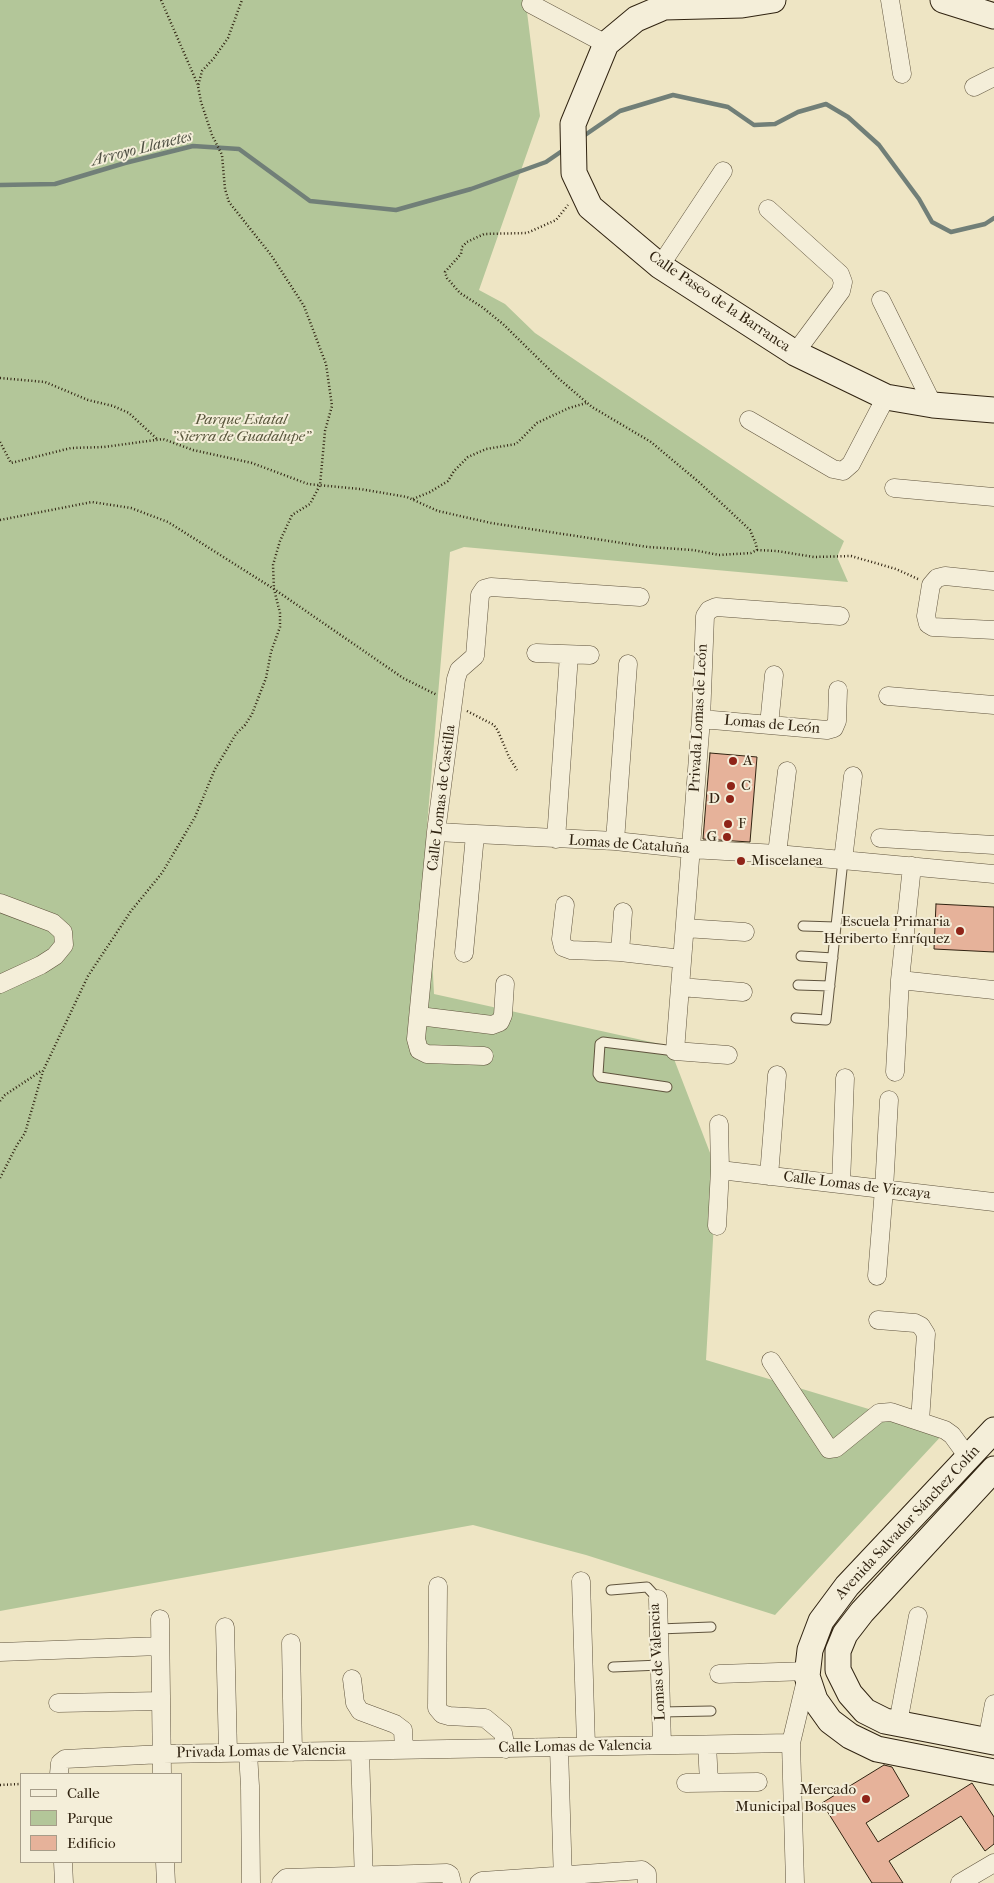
<!DOCTYPE html>
<meta charset="utf-8">
<style>
body{margin:0}
#map{position:relative;width:994px;height:1883px;overflow:hidden;background:#eee5c4;font-family:"IM FELL French Canon",serif}
canvas{display:block}
.legend{position:absolute;left:20px;top:1773px;width:162px;height:90px;box-sizing:border-box;background:#f4eed9;border:1px solid #a69d89;margin:0;padding:6px 9px;list-style:none;font-size:15px;color:#302311}
.legend li{display:flex;align-items:center;gap:10px;height:25px}
.legend b{width:25px;border:1px solid #a69d89}
</style>
<div id="map">
<canvas width="994" height="1883"></canvas>
<ul class="legend">
<li><b style="height:6px;background:#f4eed9"></b>Calle</li>
<li><b style="height:14px;background:#b3c699"></b>Parque</li>
<li><b style="height:14px;background:#e6b29a"></b>Edificio</li>
</ul>
</div>
<script>
const g = document.querySelector('canvas').getContext('2d');
g.lineJoin = 'round';
function paint(path, color) {
  g.fillStyle = color;
  g.fill(path, 'evenodd');
}
function shape(rows) {
  const path = new Path2D();
  for (const r of rows) {
    path.moveTo(r[0], r[1]);
    for (let i = 2; i < r.length; i += 2) path.lineTo(r[i], r[i + 1]);
  }
  return path;
}
function stroke(path, color, width, dash) {
  g.strokeStyle = color;
  g.lineWidth = width;
  g.lineCap = dash ? 'butt' : 'round';
  g.setLineDash(dash || []);
  g.stroke(path);
}
function write(font, color, halo, rows, align = 'center') {
  g.font = font + ' "IM FELL French Canon",serif';
  g.lineWidth = 4;
  g.setLineDash([]);
  g.textBaseline = 'middle';
  g.strokeStyle = halo;
  g.fillStyle = color;
  for (const [text, x, y, turn = 0] of rows) {
    g.save();
    g.translate(x, y);
    g.rotate((+turn || 0) * Math.PI / 180);
    g.textAlign = isNaN(turn) ? turn : align;
    if (halo) g.strokeText(text, 0, 0);
    g.fillText(text, 0, 0);
    g.restore();
  }
}
paint(shape([
 [0,0,532,0,526,4,540,116,479,290,505,304,535,333,844,541,837,557,848,582,464,547,450,552,426,838,434,994,669,1046,717,1171,706,1360,945,1432,775,1615,586,1555,473,1525,0,1611]
]), '#b3c699');
stroke(shape([
 [585,135,620,111,673,95,728,107,754,125,775,124,798,112,826,104,848,117,879,145,919,199,932,222,951,232,985,224,994,218],
 [0,185,55,184,125,163,193,146,239,149,310,201,396,210,471,189,546,162,562,151]
]), '#717f78', 4.5);
const building = shape([
 [710,753,757,757,750,842,703,839,710,753],
 [936,904,994,907,994,952,934,949,936,904],
 [884,1765,892,1767,909,1796,866,1823,878,1842,972,1783,994,1817,994,1844,985,1851,961,1816,889,1861,903,1883,872,1883,822,1803,884,1765]
]);
paint(building, '#e6b29a');
stroke(building, '#302311', 1);
const lane = shape([
 [803,926,836,927],
 [801,956,833,958],
 [798,985,830,986],
 [796,1018,826,1020,843,860],
 [667,1087,600,1077,598,1074,600,1044,603,1042,675,1051],
 [611,1590,647,1587,658,1599],
 [659,1629,711,1627],
 [613,1667,660,1665],
 [661,1712,711,1711]
]);
const street = shape([
 [890,0,902,74],
 [531,4,606,44],
 [974,87,994,77],
 [768,209,840,274,843,282,841,291,795,353],
 [660,266,723,171],
 [881,300,933,405],
 [749,420,833,469,843,471,851,464,886,397],
 [894,488,994,497],
 [994,581,945,576,937,578,931,585,926,616,928,624,933,627,994,630],
 [536,653,590,655],
 [888,696,994,705],
 [701,719,827,730,834,728,837,721,838,690],
 [769,725,774,675],
 [436,832,615,841,691,849,777,854,994,874],
 [880,838,994,845],
 [556,839,569,655],
 [615,841,628,664],
 [777,854,787,771],
 [843,860,853,776],
 [0,903,53,923,63,932,64,945,55,956,41,965,0,984],
 [565,905,561,939,563,947,571,950,620,952,682,959],
 [685,928,745,932],
 [620,952,623,912],
 [464,953,475,835],
 [900,980,994,990],
 [680,987,743,992],
 [419,1016,492,1025,500,1022,503,1015,505,984],
 [728,1055,675,1051,701,719,705,616,709,610,716,607,840,616],
 [484,1056,427,1054,419,1050,416,1039,436,832,456,679,459,670,475,656,480,595,484,589,491,587,640,597],
 [895,1072,900,980,912,866],
 [720,1170,994,1202],
 [769,1176,777,1075],
 [841,1184,845,1078],
 [717,1226,720,1170,719,1124],
 [877,1276,884,1189,889,1100],
 [878,1320,915,1323,921,1326,926,1334,920,1421],
 [771,1361,829,1449,836,1448,879,1413,891,1412,945,1430,952,1435,968,1457],
 [581,1581,586,1746],
 [438,1586,437,1708,442,1714,449,1716,485,1718,503,1733,506,1749],
 [658,1599,662,1745],
 [160,1619,162,1774],
 [225,1627,228,1753],
 [291,1643,293,1752],
 [0,1652,160,1646],
 [719,1674,808,1671],
 [352,1679,355,1703,360,1711,395,1724,403,1730,404,1750],
 [58,1703,161,1701],
 [898,1723,918,1616],
 [987,1741,994,1704],
 [707,1745,709,1782],
 [559,1747,563,1883],
 [360,1751,364,1883],
 [248,1753,250,1786,251,1883],
 [59,1774,60,1763,65,1759,163,1754,791,1743],
 [686,1783,758,1782],
 [63,1862,64,1883],
 [165,1862,166,1883],
 [281,1883,286,1878,447,1873,450,1875,452,1883],
 [479,1883,482,1881,642,1870,647,1874,647,1883],
 [795,1883,791,1743,807,1676],
 [960,1883,994,1863]
]);
const secondary = shape([
 [773,0,742,5,664,7,636,19,606,44,573,124,574,173,590,207,660,266,795,353,886,397,933,405,994,410],
 [943,0,994,16],
 [994,1430,847,1586,821,1621,810,1650,807,1676,815,1700,830,1721,850,1736,877,1749,994,1772],
 [994,1469,862,1612,845,1634,838,1651,838,1670,850,1694,865,1711,885,1721,994,1742]
]);
stroke(lane, '#60543e', 11);
stroke(street, '#60543e', 19);
stroke(secondary, '#302311', 27);
stroke(shape([
 [161,0,198,85],
 [0,378,45,382,88,400,113,406,129,413,157,439],
 [0,442,11,463,71,448,104,447,163,439,193,450,252,463,308,484,360,489,407,497,438,511,491,523,648,547,693,550,719,555,751,553,757,550,756,544,750,530,700,483,651,442,592,407,558,378,503,324,482,307,460,293,447,278,445,272,461,254,462,247,467,242,484,234,527,233,556,220,568,205],
 [413,499,430,492,448,481,454,471,468,457,486,449,516,444,537,423,569,408,586,403],
 [0,520,92,502,131,508,168,522,274,589,403,678,437,695],
 [757,550,777,551,814,557,851,556,896,569,918,579],
 [467,711,494,725,498,731,509,757,517,770],
 [0,1101,5,1095,41,1071],
 [0,1178,17,1145,25,1133,43,1071,88,976,131,911,162,873,195,817,215,769,236,734,245,725,252,714,266,678,271,652,280,627,280,613,274,589,273,565,280,541,292,515,310,504,320,485,325,431,332,406,326,364,304,306,271,255,229,202,225,189,222,155,212,135,201,102,198,86,202,71,214,58,228,38,242,0],
 [0,1785,21,1784]
]), '#302311', 2.5, [1, 2.5]);
stroke(lane, '#f4eed9', 9);
stroke(street, '#f4eed9', 18);
stroke(secondary, '#f4eed9', 25);
for (const [x, y, r, color] of [
 [733,761,5,"#8f2418"],
 [731,786,5,"#8f2418"],
 [730,799,5,"#8f2418"],
 [728,824,5,"#8f2418"],
 [727,837,5,"#8f2418"],
 [741,861,5,"#8f2418"],
 [960,931,5,"#8f2418"],
 [866,1799,5,"#8f2418"]
]) {
  const dot = new Path2D();
  dot.arc(x, y, r, 0, 2 * Math.PI);
  g.fillStyle = color;
  g.fill(dot);
  stroke(dot, '#f4eed9', 2);
}
write('15px', '#302311', '#f4eed9', [
 ["Calle Paseo de la Barranca",719,302,34],
 ["Privada Lomas de León",699,718,-87],
 ["Lomas de León",772,725,5],
 ["Calle Lomas de Castilla",442,798,-83],
 ["Lomas de Cataluña",629,845,4],
 ["Calle Lomas de Vizcaya",857,1186,7],
 ["Avenida Salvador Sánchez Colín",908,1523,-47],
 ["Lomas de Valencia",658,1662,-93],
 ["Calle Lomas de Valencia",575,1747,-1],
 ["Privada Lomas de Valencia",261,1752,-1]
]);
write('italic 15px', '#57543a', '#f4eed9', [
 ["Parque Estatal",241,420],
 ["\"Sierra de Guadalupe\"",241,437]
]);
write('15px', '#302311', '#f4eed9', [
 ["A",743,761],
 ["C",741,786],
 ["D",720,799,"right"],
 ["F",738,824],
 ["G",717,837,"right"],
 ["Miscelanea",751,861],
 ["Escuela Primaria",950,922,"right"],
 ["Heriberto Enríquez",950,939,"right"],
 ["Mercado",856,1790,"right"],
 ["Municipal Bosques",856,1807,"right"]
], 'left');
write('italic 16px', '#505144', '#f4eed9', [
 ["Arroyo Llanetes",142,149,-14]
]);
</script>
